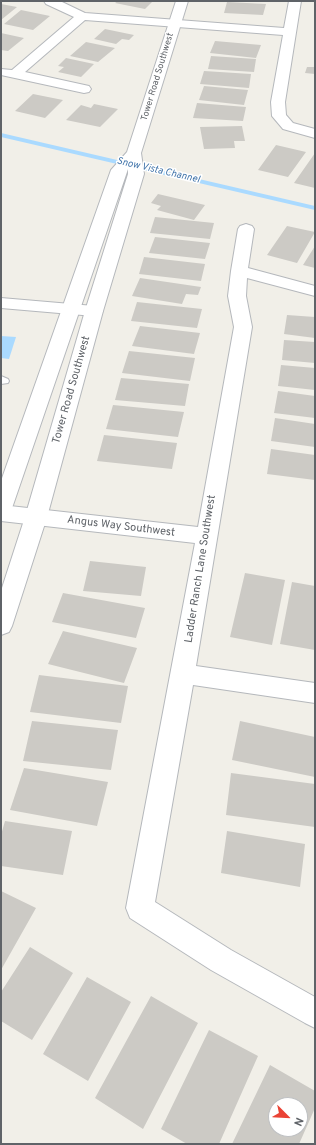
<!DOCTYPE html>
<style>
body{margin:0}
#map{position:relative;width:316px;height:1145px;overflow:hidden;background:#f1efe8;font-family:Overpass,sans-serif}
canvas{display:block}
.frame{position:absolute;inset:0;border:2px solid #5f6368;pointer-events:none}
.north{position:absolute;left:268px;top:1097px;width:40px;height:40px;box-sizing:border-box;background:#fff;border:1px solid #bfc1c3;border-radius:50%;rotate:114deg;font-size:11px;font-weight:700;line-height:16px;text-align:center;color:#5f6368}
.north::after{content:'';display:block;margin:auto;width:14px;height:18px;background:#ea4335;clip-path:polygon(50% 0,100% 100%,50% 72%,0 100%)}
</style>
<div id="map">
<canvas width="316" height="1145"></canvas>
<div class="frame"></div>
<div class="north">N</div>
</div>
<script>
const g = document.querySelector('canvas').getContext('2d');
g.lineJoin = 'round';
function paint(path, color) {
  g.fillStyle = color;
  g.fill(path, 'evenodd');
}
function shape(rows) {
  const path = new Path2D();
  for (const r of rows) {
    path.moveTo(r[0], r[1]);
    for (let i = 2; i < r.length; i += 2) path.lineTo(r[i], r[i + 1]);
  }
  return path;
}
function stroke(path, color, width, dash) {
  g.strokeStyle = color;
  g.lineWidth = width;
  g.lineCap = dash ? 'butt' : 'round';
  g.setLineDash(dash || []);
  g.stroke(path);
}
function write(font, color, halo, rows, align = 'center') {
  g.font = font + ' Overpass,sans-serif';
  g.lineWidth = 3;
  g.setLineDash([]);
  g.textBaseline = 'middle';
  g.strokeStyle = halo;
  g.fillStyle = color;
  for (const [text, x, y, turn = 0] of rows) {
    g.save();
    g.translate(x, y);
    g.rotate((+turn || 0) * Math.PI / 180);
    g.textAlign = isNaN(turn) ? turn : align;
    if (halo) g.strokeText(text, 0, 0);
    g.fillText(text, 0, 0);
    g.restore();
  }
}
paint(shape([
 [1,336,16,337,9,359,1,358]
]), '#aadaff');
paint(shape([
 [1,133,315,206,315,210,1,137,1,133]
]), '#aadaff');
paint(shape([
 [118,1,153,1,145,9,115,3],
 [227,2,266,4,263,15,224,13],
 [1,4,17,7,1,20],
 [21,10,50,16,33,30,4,24],
 [105,29,134,35,129,40,122,39,116,44,94,39],
 [1,33,24,38,8,51,1,50],
 [215,41,261,45,256,58,210,53],
 [86,42,115,48,98,62,70,56],
 [211,56,256,59,254,72,208,69],
 [66,58,94,64,81,77,58,72,64,67,58,66],
 [307,67,315,67,315,74,305,73],
 [204,71,251,74,249,88,200,84],
 [204,86,248,90,244,105,199,100],
 [33,94,63,100,45,118,15,111],
 [197,103,246,107,243,121,193,118],
 [94,104,118,109,100,127,66,120,81,105,91,108],
 [242,126,245,141,234,141,235,148,204,149,200,127],
 [276,145,306,152,288,177,258,170],
 [315,153,315,188,294,183],
 [158,194,205,205,194,220,157,210,161,206,151,203],
 [155,217,214,223,210,239,150,233],
 [287,226,315,232,297,263,267,255],
 [155,237,210,243,205,259,149,253],
 [315,246,315,268,303,265],
 [144,257,205,264,201,281,139,274],
 [140,278,201,287,198,295,186,294,182,304,132,296],
 [137,302,202,309,197,328,131,321],
 [287,315,315,317,315,338,284,334],
 [140,326,200,333,194,354,132,346],
 [284,340,315,342,315,363,282,360],
 [129,351,195,358,190,381,122,373],
 [281,365,315,368,315,390,278,386],
 [121,378,189,384,185,406,115,400],
 [278,391,315,396,315,418,274,413],
 [113,405,184,412,178,437,106,429],
 [275,418,315,424,315,447,271,441],
 [104,435,177,443,172,469,97,461],
 [271,449,315,455,315,480,267,474],
 [90,561,146,567,141,596,83,591],
 [245,573,285,580,272,645,230,637],
 [292,582,315,586,315,650,280,644],
 [63,593,145,608,136,638,52,622],
 [63,631,137,648,124,683,48,664],
 [39,675,128,686,121,723,30,712],
 [32,721,118,730,111,770,23,761],
 [240,721,315,737,315,777,232,760],
 [24,768,108,782,97,826,10,810],
 [231,773,315,784,315,827,226,815],
 [5,821,72,831,63,875,1,866,1,835],
 [227,831,305,844,300,887,221,873],
 [1,891,36,908,1,970],
 [30,947,73,973,32,1040,1,1021,1,992],
 [87,977,131,1002,88,1081,43,1054],
 [151,996,198,1023,143,1129,95,1098],
 [209,1030,258,1056,219,1144,187,1144,161,1129],
 [270,1065,315,1091,315,1108,299,1144,232,1144],
 [276,1105,300,1105,300,1129,276,1129]
]), '#cccac5');
const service = shape([
 [1,376,8,379,9,381,8,383,1,384,1,376]
]);
const minor = shape([
 [44,1,60,1,85,13,284,28,289,1,301,1,285,102,286,115,293,123,315,129,315,138,283,129,272,116,271,102,283,35,85,20,25,72,89,86,91,89,89,92,84,93,1,75,1,69,12,70,74,17,46,4,44,1],
 [246,224,252,226,254,229,248,268,315,286,315,296,247,278,246,296,252,327,196,666,315,683,315,703,193,685,155,902,231,950,315,997,315,1028,305,1023,211,970,130,918,126,908,195,543,1,521,1,505,198,527,234,327,228,296,231,271,238,229,240,226,246,224],
 [1,298,94,306,100,307,103,311,100,315,94,316,1,308,1,298]
]);
const tertiary = shape([
 [176,1,188,1,141,153,144,174,103,311,47,517,12,626,9,632,1,635,1,591,25,517,85,311,128,174,128,169,11,511,8,516,1,519,1,481,111,170,127,152,176,1]
]);
stroke(service, '#b5b8bc', 2);
stroke(minor, '#b5b8bc', 2);
stroke(tertiary, '#b5b8bc', 2);
paint(service, '#fff');
paint(minor, '#fff');
paint(tertiary, '#fff');
write('9px', '#5f6368', '#fff', [
 ["Tower Road Southwest",158,77,-73]
]);
write('italic 10px', '#4174aa', '#fff', [
 ["Snow Vista Channel",158,171,13]
]);
write('11px', '#5f6368', '#fff', [
 ["Tower Road Southwest",72,390,-74],
 ["Angus Way Southwest",121,527,7],
 ["Ladder Ranch Lane Southwest",201,569,-81]
]);
</script>
